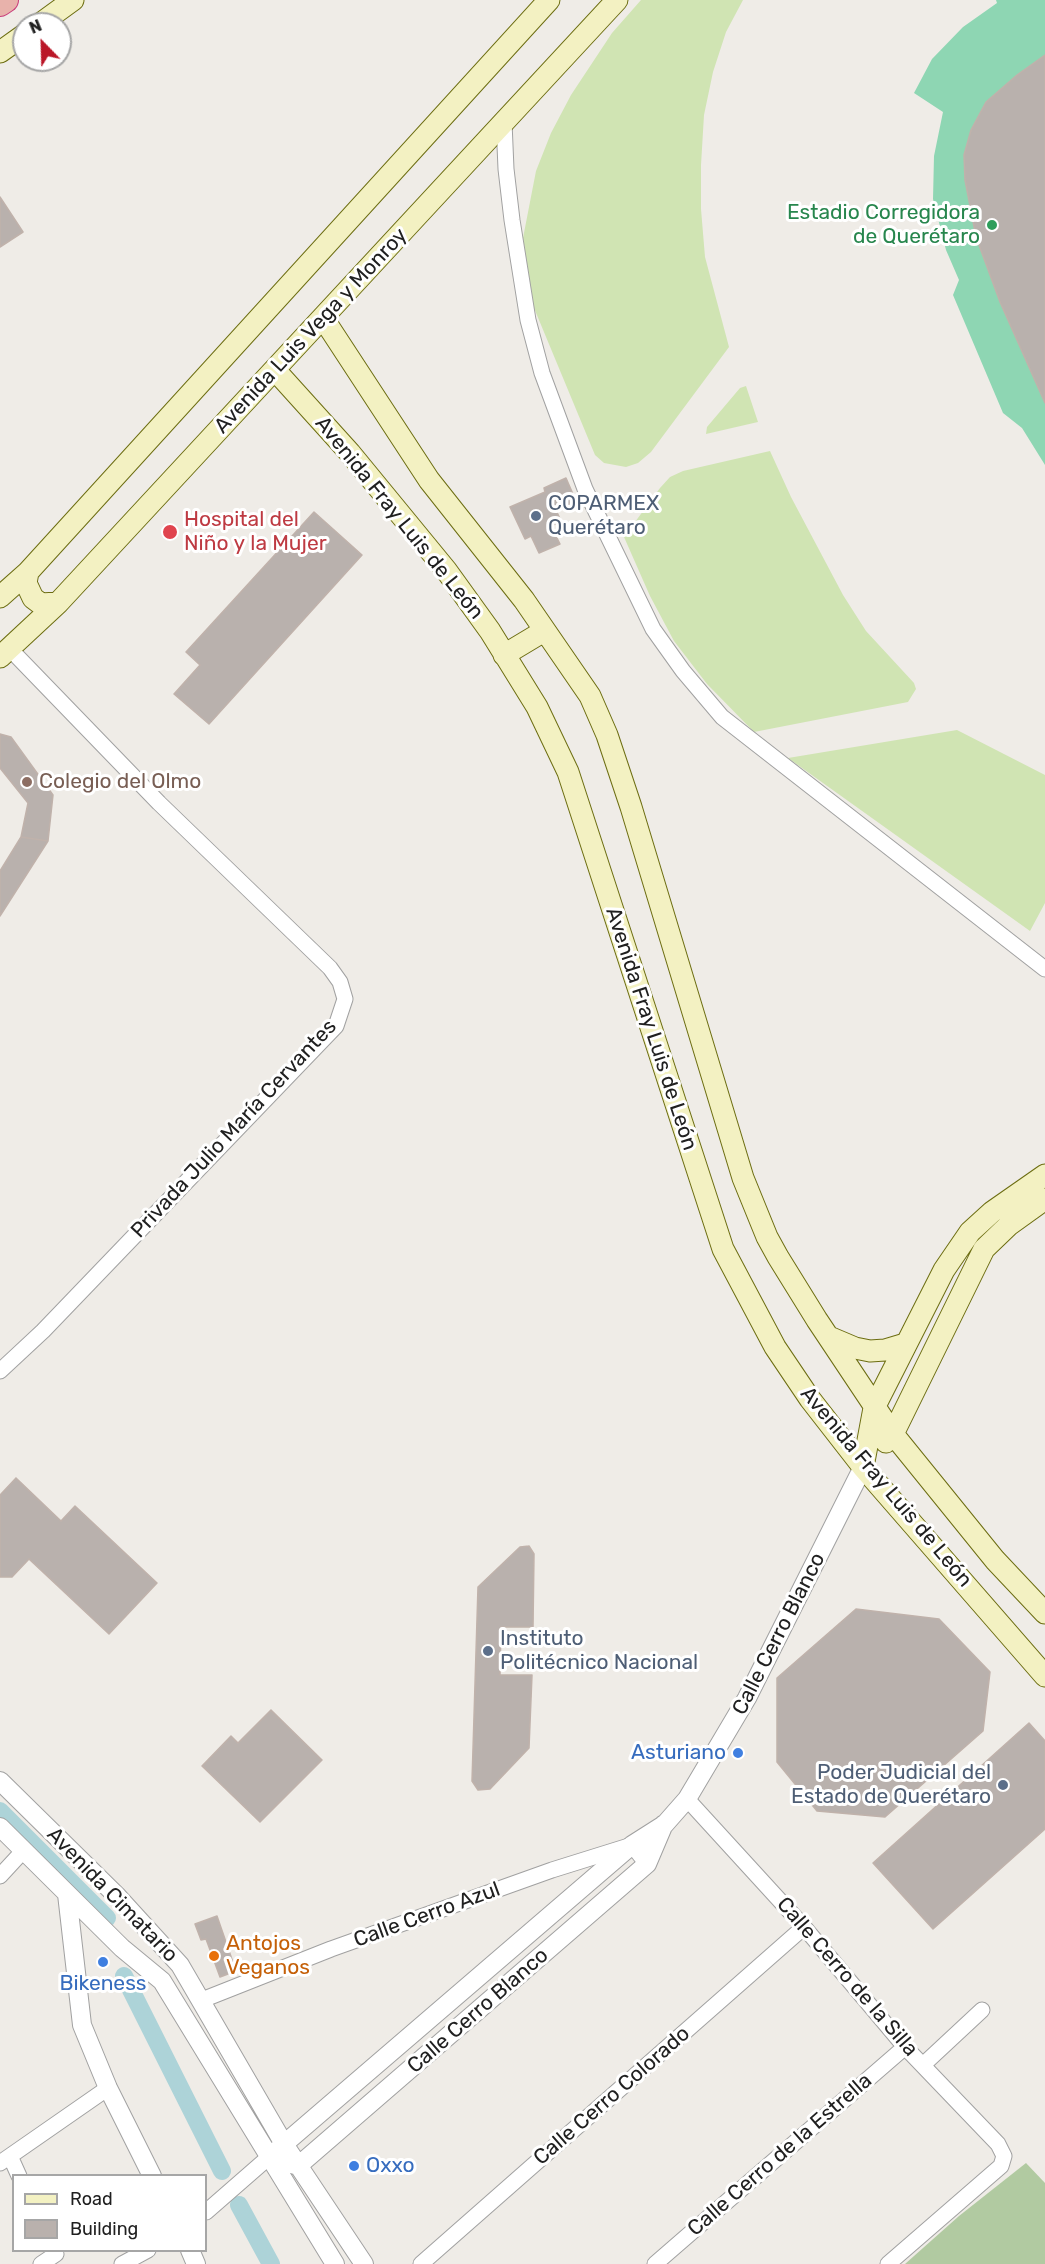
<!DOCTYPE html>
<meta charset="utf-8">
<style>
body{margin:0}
#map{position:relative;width:1045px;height:2264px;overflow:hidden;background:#efece7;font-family:Rubik,sans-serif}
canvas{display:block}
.legend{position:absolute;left:12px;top:2174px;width:195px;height:78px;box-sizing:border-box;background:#fff;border:2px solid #a6a6a6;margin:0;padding:8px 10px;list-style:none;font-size:18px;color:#202020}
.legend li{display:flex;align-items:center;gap:12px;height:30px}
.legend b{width:30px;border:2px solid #a6a6a6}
.north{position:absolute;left:12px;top:12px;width:60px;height:60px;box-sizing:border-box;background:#fff;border:2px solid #a6a6a6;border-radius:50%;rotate:337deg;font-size:16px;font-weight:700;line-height:24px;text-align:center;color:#202020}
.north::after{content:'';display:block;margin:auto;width:21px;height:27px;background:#ba1627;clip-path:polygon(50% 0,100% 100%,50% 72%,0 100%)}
</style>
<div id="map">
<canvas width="1045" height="2264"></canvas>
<ul class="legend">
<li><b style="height:8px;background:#f3f1c2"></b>Road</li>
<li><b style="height:16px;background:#b9b1ad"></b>Building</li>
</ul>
<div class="north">N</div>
</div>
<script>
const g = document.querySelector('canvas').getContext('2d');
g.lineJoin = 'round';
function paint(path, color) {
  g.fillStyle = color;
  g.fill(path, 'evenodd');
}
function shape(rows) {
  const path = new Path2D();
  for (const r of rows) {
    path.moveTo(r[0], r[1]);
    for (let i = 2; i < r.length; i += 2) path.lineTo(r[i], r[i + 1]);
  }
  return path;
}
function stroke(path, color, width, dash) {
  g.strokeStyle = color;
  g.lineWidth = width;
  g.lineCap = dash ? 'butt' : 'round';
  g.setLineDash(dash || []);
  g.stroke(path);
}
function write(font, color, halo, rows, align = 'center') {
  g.font = font + ' Rubik,sans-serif';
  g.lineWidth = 6;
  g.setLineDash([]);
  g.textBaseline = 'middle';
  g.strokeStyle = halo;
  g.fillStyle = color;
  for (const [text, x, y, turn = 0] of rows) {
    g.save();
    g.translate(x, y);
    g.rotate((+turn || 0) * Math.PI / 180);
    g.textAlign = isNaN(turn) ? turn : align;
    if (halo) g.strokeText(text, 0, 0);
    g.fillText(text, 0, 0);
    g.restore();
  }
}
paint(shape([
 [641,0,743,0,726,32,713,72,704,115,701,165,701,209,705,257,729,347,651,452,638,463,626,467,604,463,595,455,534,308,523,238,536,171,551,133,571,95,612,33],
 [746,386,758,422,706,434,707,427,740,388],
 [770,451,791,497,843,595,866,631,914,683,916,689,908,702,754,732,707,684,674,641,650,596,624,537,660,488,670,477,683,471],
 [957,730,1045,775,1045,903,1030,931,788,758]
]), '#d0e4b3');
paint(shape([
 [1026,2163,1045,2183,1045,2264,905,2264,959,2216]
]), '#b1caa1');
paint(shape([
 [996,0,1045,0,1045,465,1022,428,1003,413,953,295,959,280,946,250,933,199,934,156,943,112,914,93,932,59,963,27,997,3]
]), '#8ed6b3');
stroke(shape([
 [0,1811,107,1918],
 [124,1976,222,2171],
 [239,2205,271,2264]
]), '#add3d8', 18);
const building = shape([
 [1045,55,1045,403,1000,302,976,237,965,180,964,155,971,130,986,102,1017,75,1045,55],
 [0,197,23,232,0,247,0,197],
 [566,478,576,501,556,510,561,521,551,526,560,544,539,553,531,536,525,539,510,507,545,492,544,488,566,478],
 [314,512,362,555,209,724,174,694,200,665,186,652,314,512],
 [0,734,11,737,53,795,48,841,21,837,28,803,0,768,0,734],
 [21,837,48,841,0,916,0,871,21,837],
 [16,1478,61,1521,75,1506,157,1583,109,1634,29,1559,12,1577,0,1577,0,1495,16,1478],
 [529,1546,534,1554,533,1627,501,1627,500,1675,532,1675,529,1748,490,1789,478,1790,472,1781,478,1587,520,1547,529,1546],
 [856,1609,939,1619,990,1672,983,1731,885,1817,817,1811,777,1762,777,1678,856,1609],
 [271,1710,322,1760,260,1822,202,1766,231,1736,238,1743,271,1710],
 [1029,1723,1045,1741,1045,1829,933,1929,873,1863,1029,1723],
 [217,1916,236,1971,220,1977,206,1939,201,1940,195,1924,217,1916]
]);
paint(building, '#b9b1ad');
stroke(building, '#c0b2ab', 1.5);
const minor = shape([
 [504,122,506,169,512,220,528,320,542,373,585,489,653,629,683,671,722,717,1045,969],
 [0,1371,43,1331,336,1026,345,999,340,982,330,968,159,803,10,649],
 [687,1799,804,1927,905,2047,998,2144,1004,2156,1001,2166,888,2264],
 [0,1876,24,1850],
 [202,2000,331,1949,552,1870,632,1845,647,1864],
 [924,2064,982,2010],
 [10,2156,19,2176],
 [0,2163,108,2088],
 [206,2212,269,2157],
 [41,2264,56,2254],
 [122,2264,148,2250],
 [421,2264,804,1927],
 [655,2264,905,2047]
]);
const tertiary = shape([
 [0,1781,118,1897,180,1965,284,2144,364,2264],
 [0,1827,122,1948,162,1981,335,2264],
 [67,1894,82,2025,108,2088,152,2176],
 [269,2157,632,1845,665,1824,687,1799,747,1698,863,1467],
 [288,2163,298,2166,647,1864,664,1824],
 [190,2250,196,2264]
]);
const secondary = shape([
 [40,24,73,0],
 [0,52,24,35],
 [323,318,429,480,524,600,590,696,607,735,631,807,743,1178,767,1237,778,1257,817,1320,893,1434,995,1560,1045,1613],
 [275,370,350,453,446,570,490,631,537,707,568,772,723,1249,775,1347,810,1399,863,1467,1045,1676],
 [28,572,26,583,33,598,41,604,58,603],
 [0,597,28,572,549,0],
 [504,655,544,631],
 [0,657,58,603,617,0],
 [829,1337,855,1348,870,1351,885,1350,905,1344],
 [886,1442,893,1434,984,1249,1009,1225,1045,1199],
 [863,1467,874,1408,944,1270,970,1232,992,1212,1045,1175]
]);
const trunk = shape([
 [0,4,6,0]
]);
stroke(minor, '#a1a1a1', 17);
stroke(tertiary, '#a1a1a1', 20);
stroke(secondary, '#6c6d11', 23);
stroke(trunk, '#c83a79', 26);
stroke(minor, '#fff', 15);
stroke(tertiary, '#fff', 18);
stroke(secondary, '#f3f1c2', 21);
stroke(trunk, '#e8b2ab', 24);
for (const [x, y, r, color] of [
 [992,225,6,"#2e9e5b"],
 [536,516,6,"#5c6f8a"],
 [170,532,8,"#e0444e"],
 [27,782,6,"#8d6e63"],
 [488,1651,6,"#5c6f8a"],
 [738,1753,6,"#3f7fe0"],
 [1003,1785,6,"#5c6f8a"],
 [214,1956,6,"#e8710a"],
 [103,1962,6,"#3f7fe0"],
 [354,2166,6,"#3f7fe0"]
]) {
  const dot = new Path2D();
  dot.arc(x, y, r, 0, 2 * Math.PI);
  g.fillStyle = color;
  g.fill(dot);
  stroke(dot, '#fff', 2);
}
write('21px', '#27864d', '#fff', [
 ["Estadio Corregidora",980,213],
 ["de Querétaro",980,237]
], 'right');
write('21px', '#202020', '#fff', [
 ["Avenida Luis Vega y Monroy",311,331,-47],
 ["Avenida Fray Luis de León",399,518,51],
 ["Avenida Fray Luis de León",651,1029,72],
 ["Privada Julio María Cervantes",234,1129,-47],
 ["Avenida Fray Luis de León",886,1487,50],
 ["Calle Cerro Blanco",779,1634,-63],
 ["Avenida Cimatario",112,1895,46],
 ["Calle Cerro Azul",427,1915,-20],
 ["Calle Cerro de la Silla",847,1977,49],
 ["Calle Cerro Blanco",478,2011,-41],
 ["Calle Cerro Colorado",612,2096,-41],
 ["Calle Cerro de la Estrella",780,2155,-41]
]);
write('21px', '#4e5e75', '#fff', [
 ["COPARMEX",548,504],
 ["Querétaro",548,528],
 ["Instituto",500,1639],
 ["Politécnico Nacional",500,1663],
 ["Poder Judicial del",991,1773,"right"],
 ["Estado de Querétaro",991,1797,"right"]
], 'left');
write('21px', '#be3a42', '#fff', [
 ["Hospital del",184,520],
 ["Niño y la Mujer",184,544]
], 'left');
write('21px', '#785e54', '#fff', [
 ["Colegio del Olmo",39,782]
], 'left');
write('21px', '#366cbe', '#fff', [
 ["Asturiano",726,1753],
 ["Bikeness",103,1984,"center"],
 ["Oxxo",366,2166,"left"]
], 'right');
write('21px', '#c56008', '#fff', [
 ["Antojos",226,1944],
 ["Veganos",226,1968]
], 'left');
</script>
